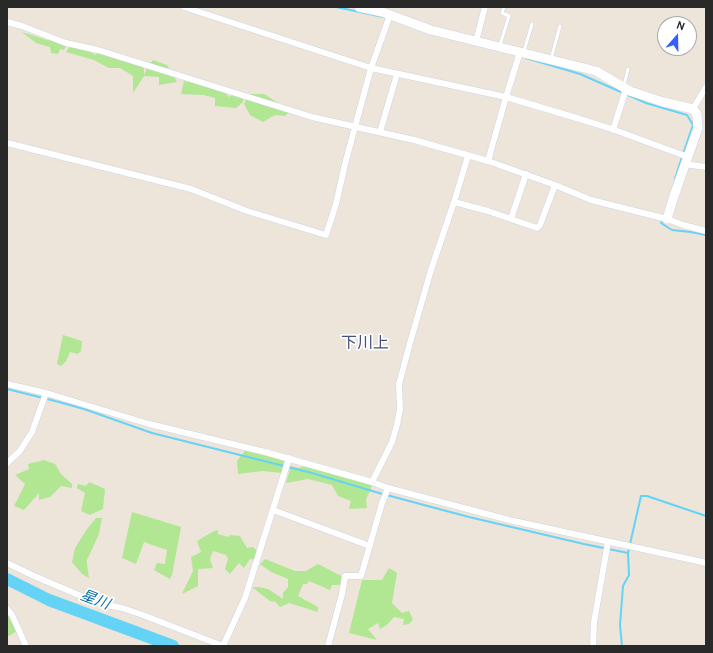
<!DOCTYPE html>
<meta charset="utf-8">
<style>
body{margin:0}
#map{position:relative;width:713px;height:653px;overflow:hidden;background:#ede4da;font-family:Cabin,sans-serif}
canvas{display:block}
.frame{position:absolute;inset:0;border:8px solid #292929;pointer-events:none}
.north{position:absolute;left:657px;top:16px;width:40px;height:40px;box-sizing:border-box;background:#fff;border:1px solid #a9a9a9;border-radius:50%;rotate:20deg;font-size:11px;font-weight:700;line-height:16px;text-align:center;color:#292929}
.north::after{content:'';display:block;margin:auto;width:14px;height:18px;background:#355eff;clip-path:polygon(50% 0,100% 100%,50% 72%,0 100%)}
</style>
<div id="map">
<canvas width="713" height="653"></canvas>
<div class="frame"></div>
<div class="north">N</div>
</div>
<script>
const g = document.querySelector('canvas').getContext('2d');
g.lineJoin = 'round';
function paint(path, color) {
  g.fillStyle = color;
  g.fill(path, 'evenodd');
}
function shape(rows) {
  const path = new Path2D();
  for (const r of rows) {
    path.moveTo(r[0], r[1]);
    for (let i = 2; i < r.length; i += 2) path.lineTo(r[i], r[i + 1]);
  }
  return path;
}
function stroke(path, color, width, dash) {
  g.strokeStyle = color;
  g.lineWidth = width;
  g.lineCap = dash ? 'butt' : 'round';
  g.setLineDash(dash || []);
  g.stroke(path);
}
function write(font, color, halo, rows, align = 'center') {
  g.font = font + ' Cabin,"Noto Sans JP",sans-serif';
  g.lineWidth = 3.5;
  g.setLineDash([]);
  g.textBaseline = 'middle';
  g.strokeStyle = halo;
  g.fillStyle = color;
  for (const [text, x, y, turn = 0] of rows) {
    g.save();
    g.translate(x, y);
    g.rotate((+turn || 0) * Math.PI / 180);
    g.textAlign = isNaN(turn) ? turn : align;
    if (halo) g.strokeText(text, 0, 0);
    g.fillText(text, 0, 0);
    g.restore();
  }
}
paint(shape([
 [22,32,47,40,58,42,66,46,64,50,60,49,58,54,51,53,50,47,36,43],
 [71,44,96,55,98,50,139,63,144,69,144,75,148,66,153,60,167,65,177,82,159,85,159,77,144,76,133,93,133,76,120,68,109,68,94,60,66,52],
 [184,81,221,89,229,97,235,93,243,95,243,102,236,108,215,106,215,98,204,95,181,94],
 [252,94,264,94,291,111,285,116,275,115,263,122,250,115,244,104,248,95],
 [63,335,82,341,81,351,78,354,70,352,66,361,61,366,57,364],
 [248,447,281,456,286,465,281,473,263,471,238,474,237,461],
 [44,460,55,464,61,474,72,484,72,488,61,486,50,497,39,500,39,493,24,510,14,506,25,484,15,475,29,469,28,464],
 [307,465,372,482,371,489,366,499,367,508,349,509,351,501,338,496,332,485,308,479,286,483,291,466,299,468],
 [89,482,105,489,103,509,90,515,81,511,85,493,77,488,78,484,86,486],
 [132,512,181,527,172,575,170,579,154,570,157,563,165,564,167,550,144,542,136,564,122,558],
 [96,518,102,518,99,534,87,560,87,564,89,578,82,574,72,562,75,548,87,529],
 [218,530,218,534,228,537,230,535,240,536,247,548,253,547,262,555,257,560,250,559,244,568,239,563,230,574,225,569,228,559,226,555,213,551,210,559,213,568,198,569,198,586,182,594,193,571,191,557,201,552,197,541,214,531],
 [265,559,295,571,306,571,318,564,343,577,340,585,332,585,330,590,309,581,307,584,303,584,298,596,318,607,318,612,289,603,280,607,276,602,270,601,252,587,259,587,268,589,283,599,283,593,288,587,288,579,271,572,260,564],
 [389,568,397,573,392,603,402,613,409,611,413,620,409,624,403,625,404,619,394,617,388,624,380,629,378,623,368,629,377,640,349,633,362,580,382,580],
 [7,610,19,630,7,637]
]), '#b1e792');
stroke(shape([
 [336,7,388,18],
 [526,58,580,74,646,103,687,115,693,125,681,160,675,179],
 [663,220,661,223,672,230,691,232,706,235],
 [7,389,59,402,84,409,152,433,312,473,379,493,469,517,584,544,628,553],
 [622,646,620,625,623,586,629,575,628,553,641,496,647,496,706,516]
]), '#65d3f6', 2);
stroke(shape([
 [7,579,49,600,173,646]
]), '#65d3f6', 12);
const lane = shape([
 [500,45,509,16,502,13,504,7],
 [524,51,532,24],
 [551,59,560,26],
 [624,85,628,69]
]);
const street = shape([
 [184,7,371,68,506,97,570,116,612,129,688,157],
 [7,22,22,26,66,43,98,50,312,117,414,140,488,161,555,185,591,200,667,219,683,225,706,231],
 [476,41,485,7],
 [693,109,706,87],
 [613,130,626,89],
 [380,132,397,74],
 [7,143,191,189,247,211,326,235,336,204,345,164,371,68,390,15],
 [488,161,506,97,520,52],
 [685,164,706,167],
 [454,202,488,211,537,228,540,225,555,185],
 [511,219,526,174],
 [7,384,46,393,149,424,265,452,372,482,388,488,509,520,698,561,706,563],
 [7,463,20,451,32,432,46,393],
 [372,482,392,442,397,425,400,409,399,384,410,343,431,270,454,202,468,156],
 [273,510,370,546],
 [7,563,34,576,81,596,102,604,122,608,140,614,223,646],
 [7,609,12,615,26,646],
 [223,646,245,598,289,458],
 [328,646,342,594,345,576,361,576,382,503,388,488],
 [593,646,594,622,608,542]
]);
const secondary = shape([
 [359,7,382,12,431,30,596,71,630,91,663,102,693,109,697,114,698,128,673,199,667,219]
]);
stroke(lane, '#cfd3e3', 4);
stroke(street, '#cfd3e3', 7);
stroke(secondary, '#cfd3e3', 10);
stroke(lane, '#fff', 3);
stroke(street, '#fff', 6);
stroke(secondary, '#fff', 9);
write('italic 15px', '#046fa2', '#fff', [
 ["星川",95,600,21]
]);
write('16px', '#47517d', '#fff', [
 ["下川上",365,343]
]);
</script>
